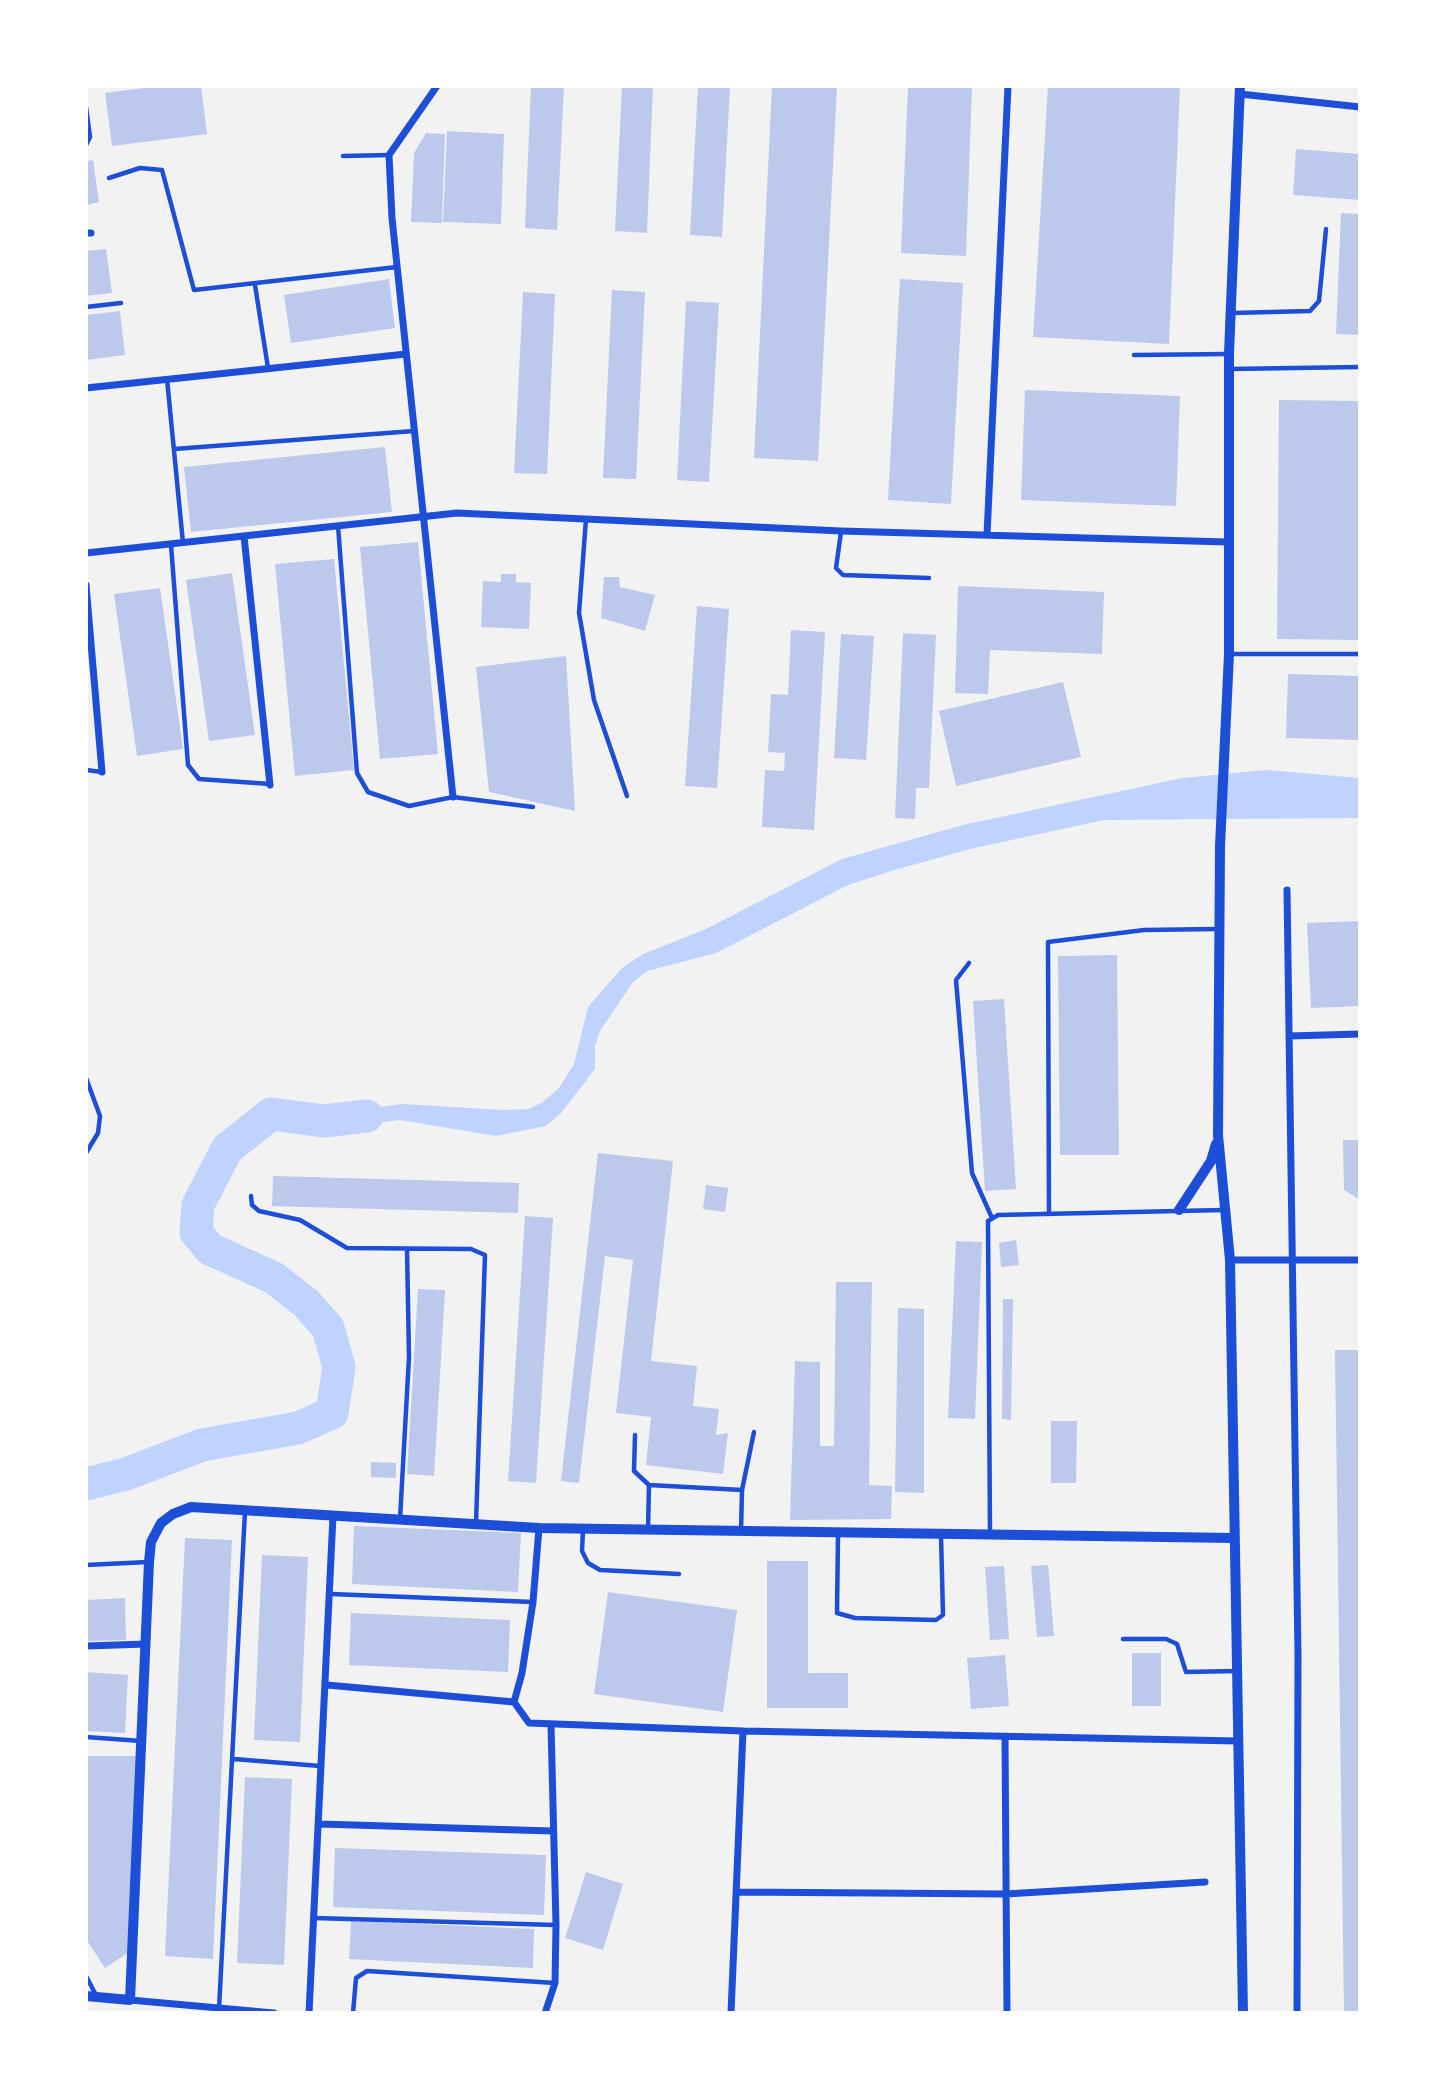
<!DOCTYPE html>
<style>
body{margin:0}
#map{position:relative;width:1446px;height:2099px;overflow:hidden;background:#f2f2f2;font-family:Poppins,sans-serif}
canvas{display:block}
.frame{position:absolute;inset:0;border:88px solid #fff;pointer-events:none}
</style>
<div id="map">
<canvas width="1446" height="2099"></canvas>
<div class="frame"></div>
</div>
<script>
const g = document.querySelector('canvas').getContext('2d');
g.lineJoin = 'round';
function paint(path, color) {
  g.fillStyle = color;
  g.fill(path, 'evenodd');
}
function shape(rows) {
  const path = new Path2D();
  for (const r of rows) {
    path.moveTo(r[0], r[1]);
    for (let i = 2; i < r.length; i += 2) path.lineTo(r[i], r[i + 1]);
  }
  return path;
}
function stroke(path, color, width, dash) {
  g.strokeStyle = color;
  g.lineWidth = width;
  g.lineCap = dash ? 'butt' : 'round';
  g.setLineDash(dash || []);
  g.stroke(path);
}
paint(shape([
 [1266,770,1360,778,1360,818,1104,820,970,849,891,871,848,885,716,953,647,971,633,982,600,1031,595,1046,595,1069,562,1112,546,1126,496,1136,400,1120,346,1126,324,1121,345,1112,402,1104,505,1110,529,1109,543,1102,559,1088,574,1064,588,1007,622,968,643,954,706,929,842,859,963,825,1182,778]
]), '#bfd3fe');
stroke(shape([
 [86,1484,126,1474,202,1445,298,1428,332,1413,339,1367,328,1328,306,1303,274,1278,210,1249,196,1232,198,1205,227,1149,271,1114,324,1121,367,1116]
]), '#bfd3fe', 33);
paint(shape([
 [159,86,201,86,207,134,112,146,105,93],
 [531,86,564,86,557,230,525,228],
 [622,86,653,86,647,233,615,231],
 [698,86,730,86,722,237,690,235],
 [772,86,837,86,818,461,754,458],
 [908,86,972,86,966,256,901,253],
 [1048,86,1180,86,1169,344,1033,337],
 [447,131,504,134,501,224,443,222],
 [426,133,445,134,442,223,411,222,414,153],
 [1296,149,1360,154,1360,200,1293,195],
 [93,160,99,202,86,205,86,161],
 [1341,213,1360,214,1360,335,1336,334],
 [106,249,112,293,86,296,86,251],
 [389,279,395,328,291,343,284,295],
 [900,279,963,283,951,504,888,500],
 [612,290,645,292,636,479,603,478],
 [523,292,555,294,547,474,514,473],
 [686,301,719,303,709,482,677,480],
 [120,311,125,355,86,360,86,315],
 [1025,390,1180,396,1176,506,1021,500],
 [1279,400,1360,401,1360,640,1277,639],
 [385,447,392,512,191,532,184,467],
 [418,542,438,754,380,759,360,547],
 [334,559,354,770,295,776,275,564],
 [232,573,255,735,209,741,186,580],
 [501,574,516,574,516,582,531,583,529,629,481,627,483,581,501,582],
 [604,577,619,577,620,587,655,595,645,631,601,618],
 [958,586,1104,592,1102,654,990,650,988,694,955,693],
 [160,588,183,749,137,756,114,594],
 [697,606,729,609,717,788,685,786],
 [791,630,825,632,814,830,762,827,765,770,784,771,785,753,768,752,771,694,788,695],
 [903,633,936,635,929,788,916,788,915,819,895,818],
 [841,634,874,636,866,760,834,758],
 [566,656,575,811,489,792,476,667],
 [1288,674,1360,676,1360,740,1286,738],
 [1063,682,1081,757,956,786,939,711],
 [1359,921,1360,1006,1311,1008,1307,923],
 [1117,955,1119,1155,1060,1155,1058,956],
 [1004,999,1016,1189,985,1191,973,1001],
 [1343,1140,1360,1140,1360,1200,1344,1190],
 [598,1153,673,1161,651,1361,697,1366,693,1406,719,1409,716,1435,728,1433,723,1474,646,1465,651,1417,616,1413,633,1260,605,1256,579,1483,561,1481],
 [273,1176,519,1183,518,1213,272,1206],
 [706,1185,728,1188,725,1212,703,1209],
 [525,1216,553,1218,536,1483,508,1481],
 [1016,1240,1019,1265,1001,1267,999,1243],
 [956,1241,982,1242,975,1419,948,1418],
 [836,1282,872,1282,869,1485,892,1486,891,1519,790,1520,795,1361,820,1362,820,1446,834,1446],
 [418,1289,445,1290,434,1476,407,1474],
 [1003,1299,1013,1299,1011,1420,1002,1419],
 [898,1308,924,1309,924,1493,895,1492],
 [1335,1350,1360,1350,1360,2013,1344,2013],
 [1051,1421,1077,1421,1076,1483,1051,1483],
 [371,1462,396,1463,396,1478,371,1477],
 [354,1526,521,1533,518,1592,352,1584],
 [185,1538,232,1540,213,1959,165,1956],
 [262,1555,308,1557,300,1742,254,1740],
 [767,1561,808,1561,808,1673,848,1673,848,1708,767,1708],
 [1048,1565,1054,1636,1037,1637,1031,1566],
 [1004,1566,1009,1639,990,1640,985,1567],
 [608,1592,737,1610,723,1712,594,1694],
 [125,1598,126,1640,86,1641,86,1600],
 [351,1613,510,1620,508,1672,349,1665],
 [1132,1653,1161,1653,1161,1706,1132,1706],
 [1005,1655,1009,1706,971,1709,967,1658],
 [86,1672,128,1675,125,1733,86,1731],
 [86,1756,141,1756,129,1952,105,1968,86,1939],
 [245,1777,292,1779,284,1965,237,1963],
 [335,1848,546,1855,544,1915,333,1907],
 [586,1872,623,1884,603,1950,565,1938],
 [351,1921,534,1929,533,1968,349,1959]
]), '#bdc9ec');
stroke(shape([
 [86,107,90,137,86,145],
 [343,156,389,155],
 [109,178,140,168,162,170,194,290,397,267],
 [255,285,268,368],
 [86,307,121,303],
 [1232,313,1310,311,1319,301,1326,229],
 [1134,355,1228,354],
 [1230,369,1360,367],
 [167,379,183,543],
 [174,449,414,431],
 [586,519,579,613,594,700,627,796],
 [338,526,357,773,368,792,409,806,453,797,533,807],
 [841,532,836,568,843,575,929,578],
 [171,545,188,765,199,779,270,784],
 [1230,654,1360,654],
 [86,770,102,772],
 [969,963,956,980,972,1173,992,1218],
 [86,1078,100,1116,98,1133,86,1153],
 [251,1196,252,1205,259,1211,300,1220,347,1248,471,1249,485,1255,476,1523],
 [1049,1214,1048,942,1144,930,1217,929],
 [635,1435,634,1471,649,1485,648,1529],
 [649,1485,742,1490,754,1432],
 [400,1519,409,1357,407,1249],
 [583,1530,582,1551,588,1563,600,1570,679,1574],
 [741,1531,742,1490],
 [838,1534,837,1613,855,1618,936,1620,943,1615,941,1535],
 [990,1535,988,1221,998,1215,1223,1210],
 [86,1565,148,1562],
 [331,1594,533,1602],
 [1123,1639,1166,1639,1177,1644,1186,1672,1237,1671],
 [86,1737,141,1741],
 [234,1759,320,1766],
 [314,1918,556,1925],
 [86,1976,97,1997],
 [219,2009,245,1511],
 [353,2013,356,1978,367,1971,555,1983]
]), '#1d4ed8', 4.5);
stroke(shape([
 [437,86,389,155,392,218,453,797],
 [1240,94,1360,107],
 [86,233,91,233],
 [86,388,406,354],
 [987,535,1008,86],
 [244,536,270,785],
 [86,553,457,513,841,531,1227,542],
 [86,585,102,772],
 [1287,890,1298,1656,1297,2013],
 [1289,1036,1360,1034],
 [1230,1260,1360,1260],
 [539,1528,533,1602,522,1673,514,1702,529,1723,743,1731,1238,1741],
 [86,1646,146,1644],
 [327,1685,514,1702],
 [1005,1737,1007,2013],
 [320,1824,552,1831],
 [737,1892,1006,1894,1205,1882],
 [130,2000,274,2013],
 [309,2013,333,1516],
 [545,2013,555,1983,556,1925,551,1725],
 [731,2013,743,1731]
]), '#1d4ed8', 7);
stroke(shape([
 [1240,86,1229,353,1229,654,1220,846,1218,1135,1230,1260,1243,2013],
 [1179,1210,1211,1161,1216,1144],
 [86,1996,130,2000,149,1562,151,1542,161,1523,173,1514,191,1507,539,1528,1234,1538]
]), '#1d4ed8', 10);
</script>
